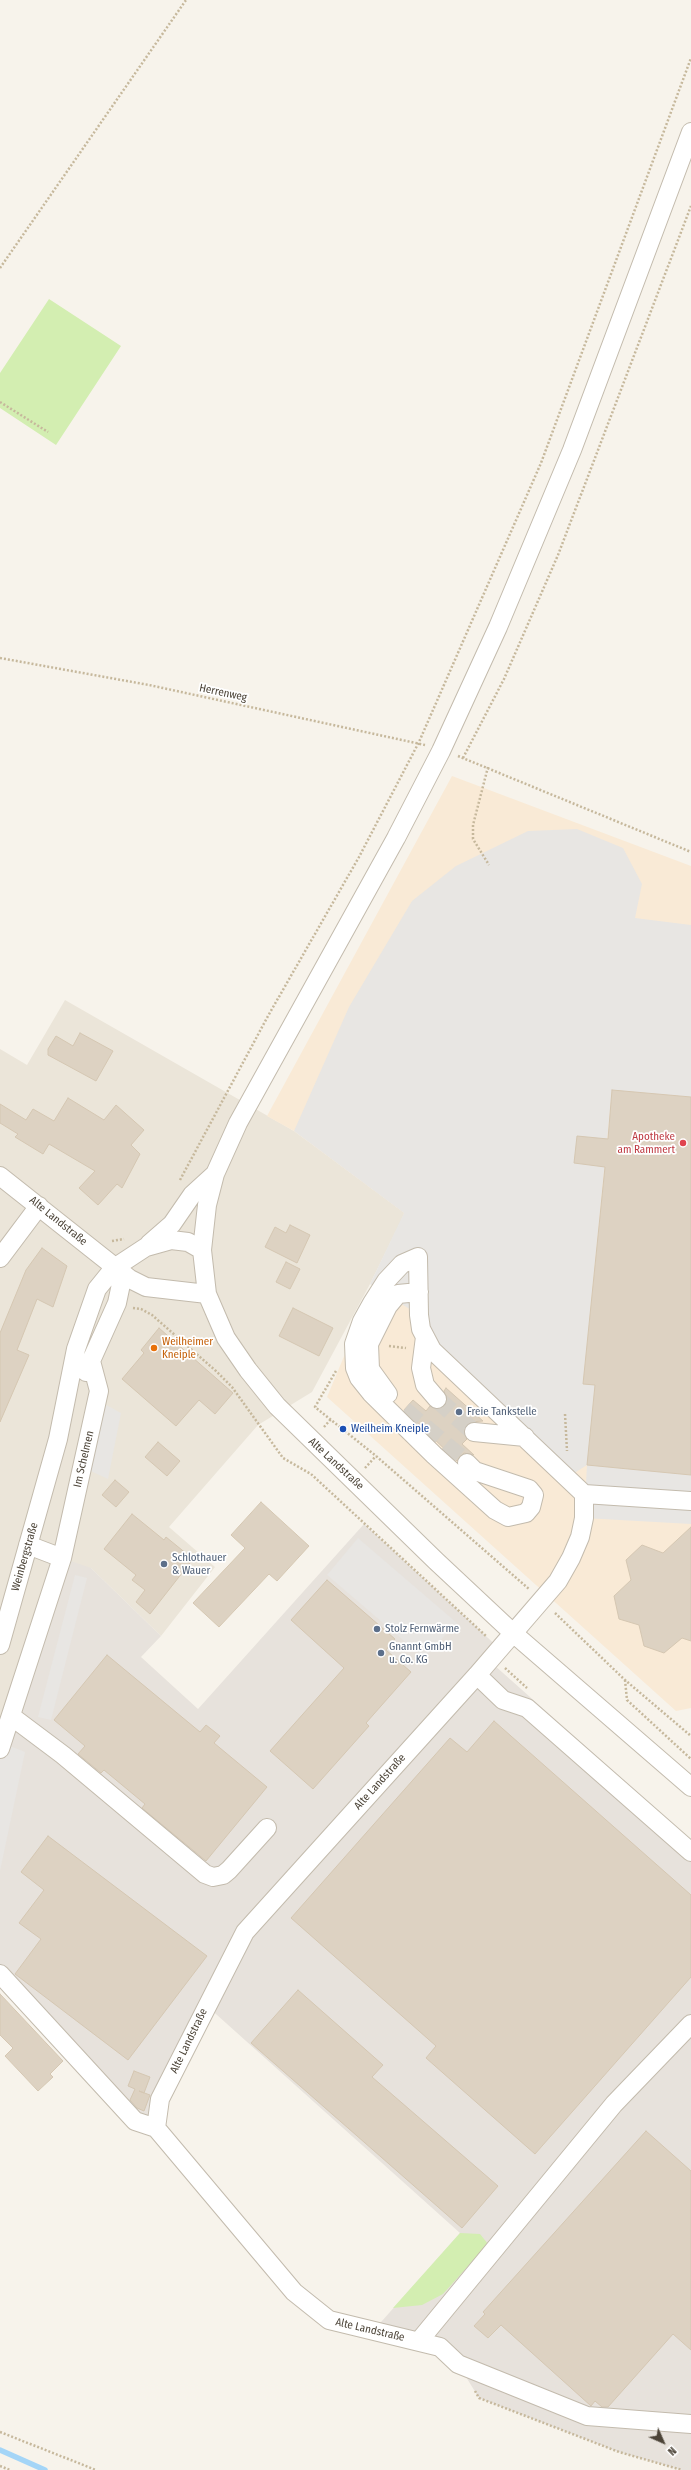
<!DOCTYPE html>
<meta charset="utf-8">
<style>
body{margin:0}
#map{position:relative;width:691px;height:2470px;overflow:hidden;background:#f7f3eb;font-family:"Fira Sans Condensed",sans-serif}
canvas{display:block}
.north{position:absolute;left:643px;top:2422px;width:40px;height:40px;-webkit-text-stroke:3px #fff;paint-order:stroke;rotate:135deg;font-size:11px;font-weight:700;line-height:16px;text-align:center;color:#4c4438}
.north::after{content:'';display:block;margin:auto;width:14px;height:18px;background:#4c4438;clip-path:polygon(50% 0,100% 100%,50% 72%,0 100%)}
</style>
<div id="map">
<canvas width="691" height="2470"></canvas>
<div class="north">N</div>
</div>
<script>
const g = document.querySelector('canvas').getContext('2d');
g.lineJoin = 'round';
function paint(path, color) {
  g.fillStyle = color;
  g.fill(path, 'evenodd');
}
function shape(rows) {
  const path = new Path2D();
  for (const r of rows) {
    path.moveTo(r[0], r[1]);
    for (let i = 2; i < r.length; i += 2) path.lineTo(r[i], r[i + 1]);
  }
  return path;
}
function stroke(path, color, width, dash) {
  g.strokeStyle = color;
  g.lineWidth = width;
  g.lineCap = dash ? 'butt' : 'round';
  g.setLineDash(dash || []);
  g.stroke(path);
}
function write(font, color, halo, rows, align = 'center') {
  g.font = font + ' "Fira Sans Condensed",sans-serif';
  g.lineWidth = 3.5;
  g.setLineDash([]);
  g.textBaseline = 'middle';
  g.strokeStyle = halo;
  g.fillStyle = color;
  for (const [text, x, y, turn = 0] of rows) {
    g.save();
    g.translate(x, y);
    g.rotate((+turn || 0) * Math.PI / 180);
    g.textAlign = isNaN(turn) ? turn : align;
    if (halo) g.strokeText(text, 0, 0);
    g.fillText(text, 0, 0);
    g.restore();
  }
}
paint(shape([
 [65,1000,294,1131,405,1213,370,1284,312,1392,258,1425,169,1527,215,1567,161,1636,91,1568,0,1749,0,1049,27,1065]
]), '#ebe5d9');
paint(shape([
 [452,776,691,866,691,1708,676,1711,327,1397,404,1213,294,1131,267,1116]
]), '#f9ead6');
paint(shape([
 [364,1524,500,1649,485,1657,691,1840,691,2470,682,2470,619,2452,479,2398,458,2364,374,2330,460,2233,207,2006,156,2128,135,2121,0,1974,0,1749,62,1558,91,1568,161,1636,141,1657,198,1709]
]), '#e7e2dc');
paint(shape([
 [49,299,121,346,56,445,0,408,0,373],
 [460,2233,480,2234,488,2244,443,2294,422,2305,393,2308]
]), '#d3eeb1');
paint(shape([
 [577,829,623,848,642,884,635,918,691,925,691,1097,612,1090,583,1384,595,1385,587,1465,691,1475,691,1524,584,1518,587,1465,568,1477,432,1350,419,1315,370,1284,404,1213,294,1131,349,1007,412,901,456,866,528,831],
 [97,1400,121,1413,108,1479,82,1467],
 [358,1538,457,1623,424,1658,327,1575],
 [75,1575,87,1578,51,1720,38,1717],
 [2,1743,25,1752,0,1871,0,1749]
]), '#e8e6e3');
stroke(shape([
 [0,2450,45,2470]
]), '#a4d5f7', 5.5);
const building = shape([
 [80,1033,113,1051,96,1081,48,1055,48,1049,56,1036,73,1046,80,1033],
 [612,1090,691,1097,691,1475,587,1465,595,1385,583,1384,605,1167,574,1163,577,1136,608,1139,612,1090],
 [68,1098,104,1120,116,1105,144,1130,131,1145,140,1154,122,1188,117,1184,98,1205,79,1188,95,1171,49,1144,43,1154,15,1137,18,1134,0,1123,0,1104,26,1120,33,1109,54,1121,68,1098],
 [290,1225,310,1235,297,1263,265,1247,275,1227,286,1233,290,1225],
 [42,1248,67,1266,53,1307,37,1299,17,1350,29,1355,0,1422,0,1333,26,1270,42,1248],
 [286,1262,300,1269,290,1289,276,1282,286,1262],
 [293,1308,333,1328,319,1356,279,1336,293,1308],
 [159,1328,233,1393,215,1414,199,1400,176,1426,122,1379,144,1353,141,1350,159,1328],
 [446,1388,483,1421,470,1422,465,1426,464,1431,467,1439,462,1444,474,1455,464,1453,457,1461,404,1410,413,1400,426,1411,430,1406,439,1409,444,1407,447,1402,444,1391,446,1388],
 [158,1442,180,1461,167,1476,145,1457,158,1442],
 [115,1480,129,1492,116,1507,102,1495,115,1480],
 [261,1502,309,1546,277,1581,269,1574,219,1627,193,1603,245,1548,231,1535,261,1502],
 [132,1514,164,1540,166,1537,193,1559,150,1614,136,1602,145,1590,132,1580,136,1575,104,1549,132,1514],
 [691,1527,691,1641,682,1638,664,1653,644,1646,639,1625,619,1619,614,1596,631,1580,626,1560,642,1545,663,1553,691,1527],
 [327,1580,395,1639,386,1650,411,1672,366,1723,369,1726,313,1789,270,1751,344,1668,291,1620,327,1580],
 [107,1655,200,1732,206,1725,220,1736,214,1743,267,1787,206,1861,142,1808,145,1804,104,1770,101,1773,78,1754,85,1746,54,1720,107,1655],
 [494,1721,691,1895,691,1977,535,2154,426,2058,436,2046,291,1918,450,1738,467,1752,494,1721],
 [48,1836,207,1956,128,2060,15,1974,41,1939,19,1923,44,1890,21,1872,48,1836],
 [298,1990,383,2065,372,2077,498,2186,462,2228,251,2043,298,1990],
 [0,1994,63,2061,50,2074,53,2077,38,2091,5,2056,13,2048,0,2035,0,1994],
 [134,2071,150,2077,144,2093,139,2091,150,2095,144,2111,137,2108,130,2100,135,2089,128,2086,134,2071],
 [646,2131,691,2171,691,2350,673,2334,608,2407,602,2407,595,2401,591,2406,501,2325,488,2338,474,2326,485,2314,483,2312,646,2131]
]);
paint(building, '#ddd2c2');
stroke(building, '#d5c7b2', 1);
stroke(shape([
 [437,1399,474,1432],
 [404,1410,467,1463]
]), '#d5d0c7', 18, [18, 9]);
const minor = shape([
 [691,132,572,450,498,627,441,751,396,838,238,1123,215,1174,207,1205,202,1250,207,1294,226,1338,248,1370,277,1406,436,1561,513,1633,691,1787],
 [0,1176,130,1279,146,1287,207,1294],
 [149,1244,172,1224,192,1195,215,1174],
 [0,1258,39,1206],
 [425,1337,421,1368,425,1385,437,1399],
 [86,1372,117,1303,121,1284,114,1268],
 [388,1394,370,1369,369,1344,388,1306,398,1294,419,1292],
 [474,1432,525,1437],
 [467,1463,475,1471,529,1489,534,1495,531,1507,526,1513,508,1517,495,1510,434,1455,371,1393,359,1378,355,1368,354,1344,362,1321,372,1303,386,1281,402,1264,418,1257,419,1315,421,1329,432,1350,584,1494,691,1501],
 [584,1494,584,1518,580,1537,571,1558,558,1581,477,1675,245,1932,160,2099,156,2128,294,2292,329,2320,440,2347,458,2364,587,2416,691,2424],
 [28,1545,62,1558],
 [0,1645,58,1439,76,1349,97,1289,114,1268,146,1247,171,1240,188,1242,202,1250],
 [477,1675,503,1700,527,1708,691,1852],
 [11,1716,63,1755,205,1874,213,1877,223,1875,229,1870,267,1828],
 [0,1749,62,1558,99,1391,91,1361],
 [0,1974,135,2121,156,2128],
 [419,2341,614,2104,691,2024]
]);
stroke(minor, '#c3bbad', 20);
stroke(shape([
 [0,268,186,0],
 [0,402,48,432],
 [0,658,149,685,425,745],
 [458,756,691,852],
 [463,758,504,679,558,555,691,206],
 [488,767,473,825,473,839,489,865],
 [180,1180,268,1016,359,857,419,742,541,463,691,58],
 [112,1241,124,1239],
 [133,1308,141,1309,152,1315,216,1371,232,1387,283,1458,311,1474,486,1636],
 [389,1346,406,1348],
 [336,1371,315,1407,376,1456,529,1589],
 [565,1414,567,1451],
 [324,1427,331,1419],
 [365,1468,376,1456],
 [555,1613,625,1680,691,1736],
 [505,1668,527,1688],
 [625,1680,627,1700,691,1759],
 [475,2391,479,2398,619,2452,682,2470],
 [0,2432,96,2470],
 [0,2466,10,2470]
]), '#c6b89c', 2.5, [2, 2]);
stroke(minor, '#fff', 18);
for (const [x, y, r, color] of [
 [683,1143,4,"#e0444e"],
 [154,1348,4,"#e8710a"],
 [459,1412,4,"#5c6f8a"],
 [343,1429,4,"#1a4fb4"],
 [164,1564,4,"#5c6f8a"],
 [377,1629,4,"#5c6f8a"],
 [381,1653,4,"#5c6f8a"]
]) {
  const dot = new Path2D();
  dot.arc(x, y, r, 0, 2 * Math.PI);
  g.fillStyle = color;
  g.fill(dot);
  stroke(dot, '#fff', 1.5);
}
write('11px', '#4c4438', '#fff', [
 ["Herrenweg",223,693,12],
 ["Alte Landstraße",58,1221,39],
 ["Im Schelmen",84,1459,-77],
 ["Alte Landstraße",336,1464,43],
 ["Weinbergstraße",25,1557,-74],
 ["Alte Landstraße",380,1782,-48],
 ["Alte Landstraße",189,2041,-64],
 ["Alte Landstraße",370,2330,13]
]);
write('11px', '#be3a42', '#fff', [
 ["Apotheke",675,1137],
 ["am Rammert",675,1150]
], 'right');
write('11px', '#c56008', '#fff', [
 ["Weilheimer",162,1342],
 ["Kneiple",162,1355]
], 'left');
write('11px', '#4e5e75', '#fff', [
 ["Freie Tankstelle",467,1412],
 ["Schlothauer",172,1558],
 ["& Wauer",172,1571],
 ["Stolz Fernwärme",385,1629],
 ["Gnannt GmbH",389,1647],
 ["u. Co. KG",389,1660]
], 'left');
write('11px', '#164399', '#fff', [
 ["Weilheim Kneiple",351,1429]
], 'left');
</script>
